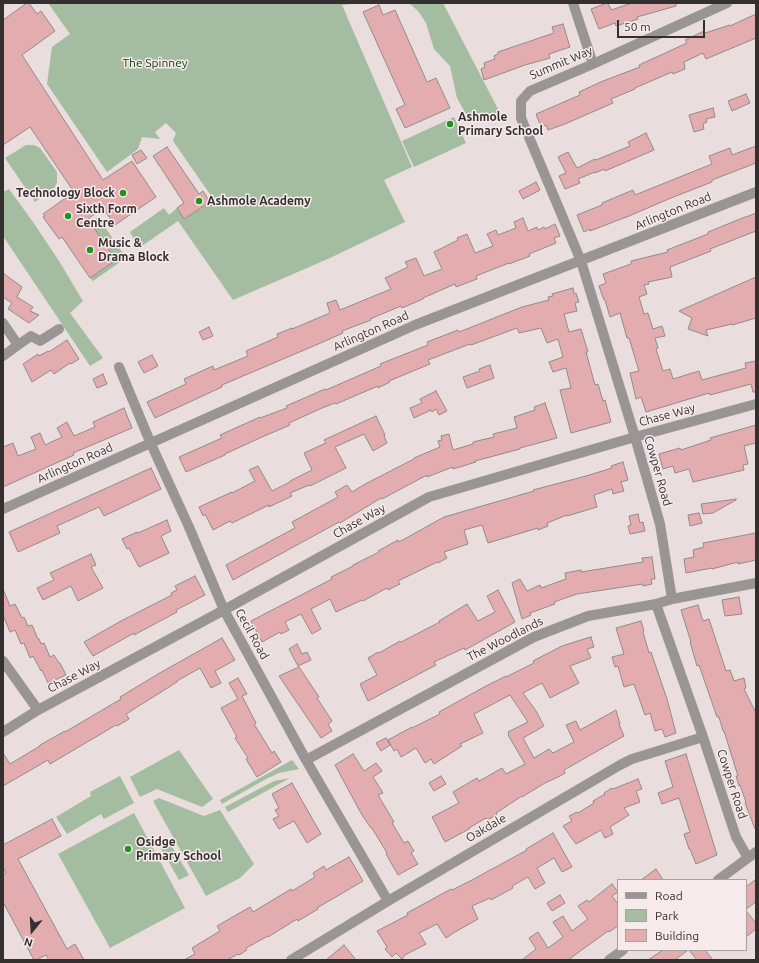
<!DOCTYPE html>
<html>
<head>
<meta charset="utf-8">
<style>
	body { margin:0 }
	#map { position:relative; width:759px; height:963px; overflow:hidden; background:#e9dddd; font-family:Ubuntu,sans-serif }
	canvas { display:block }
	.frame { position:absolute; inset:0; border:4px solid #353030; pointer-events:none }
	.legend { position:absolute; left:617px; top:879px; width:130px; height:72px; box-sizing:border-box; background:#f6eaea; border:1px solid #a9a0a0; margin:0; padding:5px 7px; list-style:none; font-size:12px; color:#353030 }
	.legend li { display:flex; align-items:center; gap:8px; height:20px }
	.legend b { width:20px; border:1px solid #a9a0a0 }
	.north { position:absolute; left:12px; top:911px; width:40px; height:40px; -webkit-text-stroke:3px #f6eaea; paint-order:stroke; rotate:198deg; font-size:11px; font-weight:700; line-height:16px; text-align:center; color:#353030 }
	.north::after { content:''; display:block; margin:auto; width:14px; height:18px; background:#353030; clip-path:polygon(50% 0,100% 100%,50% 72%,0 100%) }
	.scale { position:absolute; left:617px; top:20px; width:88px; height:18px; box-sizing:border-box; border:2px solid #353030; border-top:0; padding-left:5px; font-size:12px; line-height:14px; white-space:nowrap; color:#353030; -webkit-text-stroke:3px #f6eaea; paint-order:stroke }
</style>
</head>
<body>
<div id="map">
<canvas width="759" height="963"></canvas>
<div class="frame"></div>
<ul class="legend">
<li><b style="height:5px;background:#9a9595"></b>Road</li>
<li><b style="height:11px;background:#a4bda1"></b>Park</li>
<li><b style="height:11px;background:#e3adb0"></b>Building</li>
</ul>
<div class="north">N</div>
<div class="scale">50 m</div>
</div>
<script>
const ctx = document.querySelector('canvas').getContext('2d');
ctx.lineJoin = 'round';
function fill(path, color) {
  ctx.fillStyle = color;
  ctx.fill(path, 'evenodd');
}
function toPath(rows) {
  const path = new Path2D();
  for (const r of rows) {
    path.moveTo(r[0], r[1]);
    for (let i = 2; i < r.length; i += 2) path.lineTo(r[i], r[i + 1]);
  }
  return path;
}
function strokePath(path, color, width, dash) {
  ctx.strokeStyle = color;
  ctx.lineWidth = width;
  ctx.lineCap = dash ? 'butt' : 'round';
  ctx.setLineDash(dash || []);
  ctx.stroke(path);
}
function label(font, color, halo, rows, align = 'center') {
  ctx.font = font + ' Ubuntu,sans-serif';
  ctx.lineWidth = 3;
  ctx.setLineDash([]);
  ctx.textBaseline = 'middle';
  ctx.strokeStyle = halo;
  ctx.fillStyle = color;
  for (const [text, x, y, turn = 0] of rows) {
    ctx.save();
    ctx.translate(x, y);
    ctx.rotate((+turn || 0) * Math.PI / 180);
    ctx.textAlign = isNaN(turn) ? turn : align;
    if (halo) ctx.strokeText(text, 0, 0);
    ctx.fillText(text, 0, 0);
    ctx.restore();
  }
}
fill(toPath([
	[48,3,360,3,342,5,412,167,384,180,405,222,330,258,233,300,178,221,139,248,130,232,164,208,169,215,177,208,184,219,214,200,173,141,176,133,166,123,155,132,160,139,142,137,138,149,107,172,47,84,52,47,70,34],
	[409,3,443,3,499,111,498,114,491,117,467,116,457,98,450,66,434,49,426,23,418,11],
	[454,117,466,143,414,167,402,141],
	[26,145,34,145,40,148,57,172,57,183,55,187,35,202,5,158],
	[9,189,33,222,59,261,83,301,70,313,103,358,90,366,3,236,3,192],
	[98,217,126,258,93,281,90,278,116,260,90,222],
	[179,750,213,799,202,807,157,789,140,797,130,777],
	[292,760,299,769,279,773,266,779,222,804,220,800],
	[120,776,134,803,104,819,101,814,67,834,56,817,91,796,90,792],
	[290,778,228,812,225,807,274,781],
	[159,798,204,816,220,810,254,864,240,878,206,896,153,801],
	[134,813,185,908,110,948,58,854],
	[167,838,189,875,179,880,158,843]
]), '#a4bda1');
const building = toPath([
	[27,3,29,3,37,14,41,11,55,31,22,55,103,180,132,161,156,197,115,225,103,208,88,219,116,260,90,278,62,237,59,239,43,217,45,216,43,214,74,192,30,127,3,145,3,20,27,3],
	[607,3,608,3,611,10,632,3,676,3,676,6,637,17,638,19,616,26,615,23,599,29,591,9,607,3],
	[379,5,383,15,395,10,427,82,436,78,450,108,405,128,396,109,405,105,363,12,379,5],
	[756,14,756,38,706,59,703,53,684,62,685,69,673,74,672,72,635,88,635,89,611,99,613,103,590,113,565,124,548,130,546,125,541,127,536,114,580,95,579,92,603,81,640,67,639,65,687,43,685,40,704,31,705,33,730,25,730,26,756,14],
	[563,24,570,47,549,54,550,58,525,65,484,80,481,69,485,67,484,63,495,59,494,56,498,54,498,52,554,33,552,27,563,24],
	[746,94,750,103,732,111,728,101,746,94],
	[713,108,715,117,706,119,707,122,703,124,704,129,694,132,689,115,713,108],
	[646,133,654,150,605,171,604,169,595,173,595,172,578,179,580,183,565,189,559,176,566,173,558,157,568,152,577,168,595,159,596,160,630,146,628,142,646,133],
	[756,146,756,163,712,180,712,182,671,198,629,216,590,231,590,229,584,232,577,215,602,205,602,203,633,190,635,195,712,164,709,156,730,148,732,155,756,146],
	[167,147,199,194,203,191,210,202,184,219,177,208,184,203,153,156,167,147],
	[141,150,147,158,137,164,132,155,141,150],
	[536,182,540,190,523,199,519,191,536,182],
	[756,213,756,231,710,249,711,251,670,267,672,277,648,282,649,284,644,285,647,294,639,297,644,314,648,313,653,329,662,326,665,336,655,338,658,348,656,349,663,371,670,369,673,379,699,371,702,380,746,368,745,363,756,361,756,392,753,392,751,384,710,395,709,393,646,412,641,397,636,399,630,373,639,371,629,338,627,338,620,313,610,317,605,300,604,300,599,286,606,283,603,274,631,264,631,261,668,252,667,250,708,234,708,232,745,217,746,217,756,213],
	[523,218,528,231,537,227,538,230,544,227,545,229,555,224,560,236,554,238,556,243,529,254,530,256,509,264,509,263,476,276,477,279,456,287,455,284,423,298,423,299,402,308,401,306,370,319,371,320,342,331,343,333,316,345,222,385,222,387,155,418,147,402,186,384,184,379,213,366,214,370,248,356,246,351,278,337,277,334,292,328,292,329,330,313,327,303,336,300,340,310,391,289,385,278,408,267,405,262,416,258,424,276,442,269,434,252,458,240,457,238,467,234,475,253,493,246,487,234,496,230,498,235,516,228,514,222,523,218],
	[3,273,22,287,17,297,33,307,30,311,39,315,29,323,8,309,12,303,3,297,3,273],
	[756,277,756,318,732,325,732,324,706,330,708,336,688,329,692,318,679,311,756,277],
	[573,288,574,294,576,293,579,302,575,303,577,311,564,314,569,332,581,329,588,352,586,352,595,385,598,384,603,401,605,400,611,422,571,433,560,390,571,388,566,368,553,372,549,362,563,357,558,339,547,343,541,328,519,333,517,328,471,345,470,344,428,360,430,364,389,381,390,382,378,388,378,386,336,404,335,403,322,408,289,423,290,425,262,437,225,454,225,455,186,472,179,457,222,438,220,435,260,417,260,418,287,408,286,406,316,393,325,389,326,390,381,366,380,364,428,345,427,342,458,330,459,332,522,307,549,300,548,297,553,296,552,294,573,288],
	[209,327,213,336,203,340,199,332,209,327],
	[67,340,79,359,71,364,70,363,54,374,51,370,32,382,23,364,38,354,39,356,48,351,49,352,67,340],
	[152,355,158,366,144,373,138,362,152,355],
	[490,365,494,378,467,388,463,377,480,371,479,369,490,365],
	[103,374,107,384,97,388,93,379,103,374],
	[436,391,447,411,439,415,436,409,432,412,431,410,414,418,410,408,422,403,420,399,436,391],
	[545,403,557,438,520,448,520,449,475,461,476,462,453,469,453,467,427,477,427,475,382,499,381,498,340,523,339,522,233,580,226,565,295,528,292,522,338,497,335,492,347,485,352,492,367,483,414,459,414,458,440,447,438,441,442,440,441,436,449,434,453,450,473,444,473,442,494,437,493,434,517,428,514,417,535,410,534,407,545,403],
	[124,408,132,428,73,453,74,455,3,487,3,447,13,443,18,456,36,449,31,437,40,433,45,445,62,437,57,428,67,422,74,436,95,427,93,422,124,408],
	[376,416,385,435,384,436,387,443,373,451,364,434,335,447,346,468,310,486,309,485,290,493,292,496,269,507,269,505,232,523,230,521,213,530,205,514,203,516,199,507,232,492,232,493,255,481,249,470,258,466,272,491,290,482,290,481,312,470,304,453,326,443,324,440,376,416],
	[756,425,756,443,744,446,748,464,743,465,744,470,693,482,689,469,675,473,673,466,663,469,659,454,680,448,681,450,711,440,710,438,756,425],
	[623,462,628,480,621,482,624,491,613,494,612,489,594,495,597,507,567,516,567,515,547,523,548,526,538,530,538,528,488,543,482,525,464,530,468,544,444,552,447,558,438,563,437,562,398,581,400,584,388,590,387,588,363,601,362,600,336,612,330,599,311,609,321,629,312,634,301,614,285,622,289,630,281,634,280,632,262,642,251,621,332,579,331,577,353,566,353,565,379,552,378,551,398,540,399,542,444,517,534,491,533,490,586,476,612,468,611,466,623,462],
	[151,468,161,489,104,516,99,507,57,526,60,533,18,552,9,532,151,468],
	[736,499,736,500,713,513,703,514,701,504,736,499],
	[699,513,702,523,690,526,688,515,699,513],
	[638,514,640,523,643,522,645,531,630,534,628,526,631,525,629,516,638,514],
	[167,520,171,531,161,536,169,553,139,567,129,548,127,549,122,539,137,532,138,533,167,520],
	[756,533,756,560,738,564,738,562,712,569,712,568,686,573,684,559,694,557,693,550,704,547,703,543,756,533],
	[91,554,96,565,91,567,103,588,78,601,71,586,43,600,37,588,54,580,50,573,91,554],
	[652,557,655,579,651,579,652,584,643,586,643,584,577,594,554,602,555,604,530,613,531,615,522,619,512,583,520,579,527,591,540,585,541,588,566,579,565,573,581,570,581,572,643,562,642,558,652,557],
	[195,576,205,595,176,610,177,612,134,635,134,633,93,656,84,642,121,621,172,595,171,593,177,590,175,586,195,576],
	[3,589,10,606,15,604,22,618,24,617,28,626,32,625,38,639,39,639,41,644,44,643,50,657,54,655,59,663,60,663,66,675,48,683,42,670,41,671,33,656,30,658,24,643,21,644,15,630,10,632,3,615,3,589],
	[498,590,515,622,465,650,464,648,434,662,436,665,368,701,360,684,377,675,368,658,378,652,379,653,400,641,401,642,440,622,439,621,467,604,478,621,495,612,487,596,498,590],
	[739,597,742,614,725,616,722,600,739,597],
	[698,605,703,621,709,619,726,671,730,670,734,681,744,678,746,688,744,689,756,713,756,828,755,829,745,803,746,802,740,785,739,786,736,776,738,776,724,731,723,731,719,717,717,717,699,665,697,666,690,642,691,642,681,610,698,605],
	[641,621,644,631,643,632,649,653,651,652,667,699,676,733,665,737,662,729,655,731,650,713,645,715,634,684,624,687,618,666,615,667,612,657,624,654,616,628,641,621],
	[591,637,594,647,587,649,591,658,570,666,579,683,550,698,542,683,523,693,536,711,544,726,523,738,534,758,549,749,553,753,574,742,566,725,576,721,580,730,616,710,620,724,619,724,624,736,564,770,565,773,560,776,545,783,522,797,522,796,496,813,497,814,488,820,486,818,469,828,469,829,445,842,432,817,459,803,453,792,477,778,479,781,483,779,502,768,506,774,525,764,508,735,509,734,508,732,528,722,510,695,474,714,483,733,460,744,462,746,434,764,431,759,425,763,416,748,401,757,397,749,394,751,388,740,412,727,412,728,440,714,439,712,486,686,506,676,506,677,534,663,533,661,562,646,584,639,591,637],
	[222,638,235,660,215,671,221,683,211,688,200,668,177,681,177,682,126,714,129,719,117,726,116,725,50,764,48,760,3,786,3,753,10,764,40,746,40,745,65,731,65,732,121,699,120,697,158,674,222,638],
	[297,644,302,654,307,652,311,660,298,666,289,649,297,644],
	[299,667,319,697,317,698,332,721,328,724,332,731,321,738,279,676,299,667],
	[238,678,247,694,242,696,256,723,254,724,272,753,274,751,281,762,257,777,246,759,248,758,235,738,237,737,221,708,238,699,229,683,238,678],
	[386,738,390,745,381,751,376,743,386,738],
	[353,754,364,771,376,763,382,771,373,777,383,793,378,795,394,822,392,823,404,843,408,841,414,851,411,853,418,864,398,875,386,854,387,853,372,828,371,828,362,815,335,765,353,754],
	[686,754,717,855,696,864,690,849,689,849,684,834,690,832,679,798,662,804,658,793,673,787,665,761,686,754],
	[441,776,446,784,434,791,429,783,441,776],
	[638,779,642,789,636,791,640,802,624,808,629,815,610,827,613,834,605,838,601,830,576,844,563,826,572,821,569,816,577,812,578,813,594,803,593,801,605,794,604,793,612,788,613,789,638,779],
	[292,783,321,834,307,843,294,821,279,829,273,819,279,816,275,810,279,808,272,794,292,783],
	[52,819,61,836,18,859,67,949,75,944,84,960,49,960,46,955,36,960,34,960,3,902,3,875,6,873,3,867,3,845,52,819],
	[553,833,572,867,562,872,554,858,537,868,545,883,535,889,528,877,512,886,513,888,491,900,490,898,472,906,478,919,455,932,446,938,437,924,419,933,426,944,405,955,402,959,396,953,392,957,385,949,387,947,377,931,408,915,407,913,451,889,452,890,472,880,527,850,526,849,553,833],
	[349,857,363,881,317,908,318,909,298,921,297,919,268,937,268,936,246,948,247,950,239,955,238,954,227,960,184,960,195,954,192,948,220,931,217,926,250,907,253,912,291,889,292,891,315,877,313,873,324,866,326,870,349,857],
	[656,869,663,880,641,880,656,869],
	[756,879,756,902,746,909,746,887,756,879],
	[612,884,618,892,612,896,618,904,618,926,609,932,608,931,568,960,522,960,536,949,529,938,538,932,548,948,563,937,553,922,563,916,572,931,588,919,578,906,587,900,589,902,612,884],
	[560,895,565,903,552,911,547,903,560,895],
	[746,911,756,923,756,929,746,937,746,911],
	[344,945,356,960,326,960,344,945],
	[663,950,688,950,675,960,648,960,663,950],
	[689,950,705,950,713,960,697,960,689,950]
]);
fill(building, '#e3adb0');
strokePath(building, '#94898a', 1);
strokePath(toPath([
	[573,3,593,64],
	[3,323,18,345,3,356],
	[18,345,31,336,40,341,59,329],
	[119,367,151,444,189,527,224,610,306,760,388,901],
	[3,509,415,325,756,192],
	[672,599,660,524,635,437,581,261,521,118,521,101,530,91,593,64,727,3],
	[656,604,703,737,736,837,748,858],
	[3,661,38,710],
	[3,732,38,710,224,610,429,497,635,437,756,404],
	[306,760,534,637,588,616,656,604,672,599,756,583],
	[718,880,756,852],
	[291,960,388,901,620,765,632,759,703,737],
	[609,960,623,950]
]), '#9a9595', 10);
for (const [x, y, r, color] of [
	[450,124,4,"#23931f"],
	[123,193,4,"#23931f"],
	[199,201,4,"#23931f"],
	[68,216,4,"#23931f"],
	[90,250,4,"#23931f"],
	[128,849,4,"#23931f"]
]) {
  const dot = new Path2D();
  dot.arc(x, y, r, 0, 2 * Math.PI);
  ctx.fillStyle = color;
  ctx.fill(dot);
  strokePath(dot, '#f6eaea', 1.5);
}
label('12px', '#11400f', '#f6eaea', [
	["The Spinney",155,63]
]);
label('12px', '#353030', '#f6eaea', [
	["Summit Way",561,63,-23],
	["Arlington Road",673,211,-22],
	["Arlington Road",371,331,-24],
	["Chase Way",667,415,-15],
	["Arlington Road",75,463,-24],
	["Cowper Road",658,471,74],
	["Chase Way",359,521,-29],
	["Cecil Road",252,634,61],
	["The Woodlands",505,639,-27],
	["Chase Way",74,676,-28],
	["Cowper Road",732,784,72],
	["Oakdale",486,828,-30]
]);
label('bold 12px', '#353030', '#f6eaea', [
	["Ashmole",458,117],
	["Primary School",458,131],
	["Technology Block",115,193,"right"],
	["Ashmole Academy",207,201],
	["Sixth Form",76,209],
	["Centre",76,223],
	["Music &",98,243],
	["Drama Block",98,257],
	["Osidge",136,842],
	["Primary School",136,856]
], 'left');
</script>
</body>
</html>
